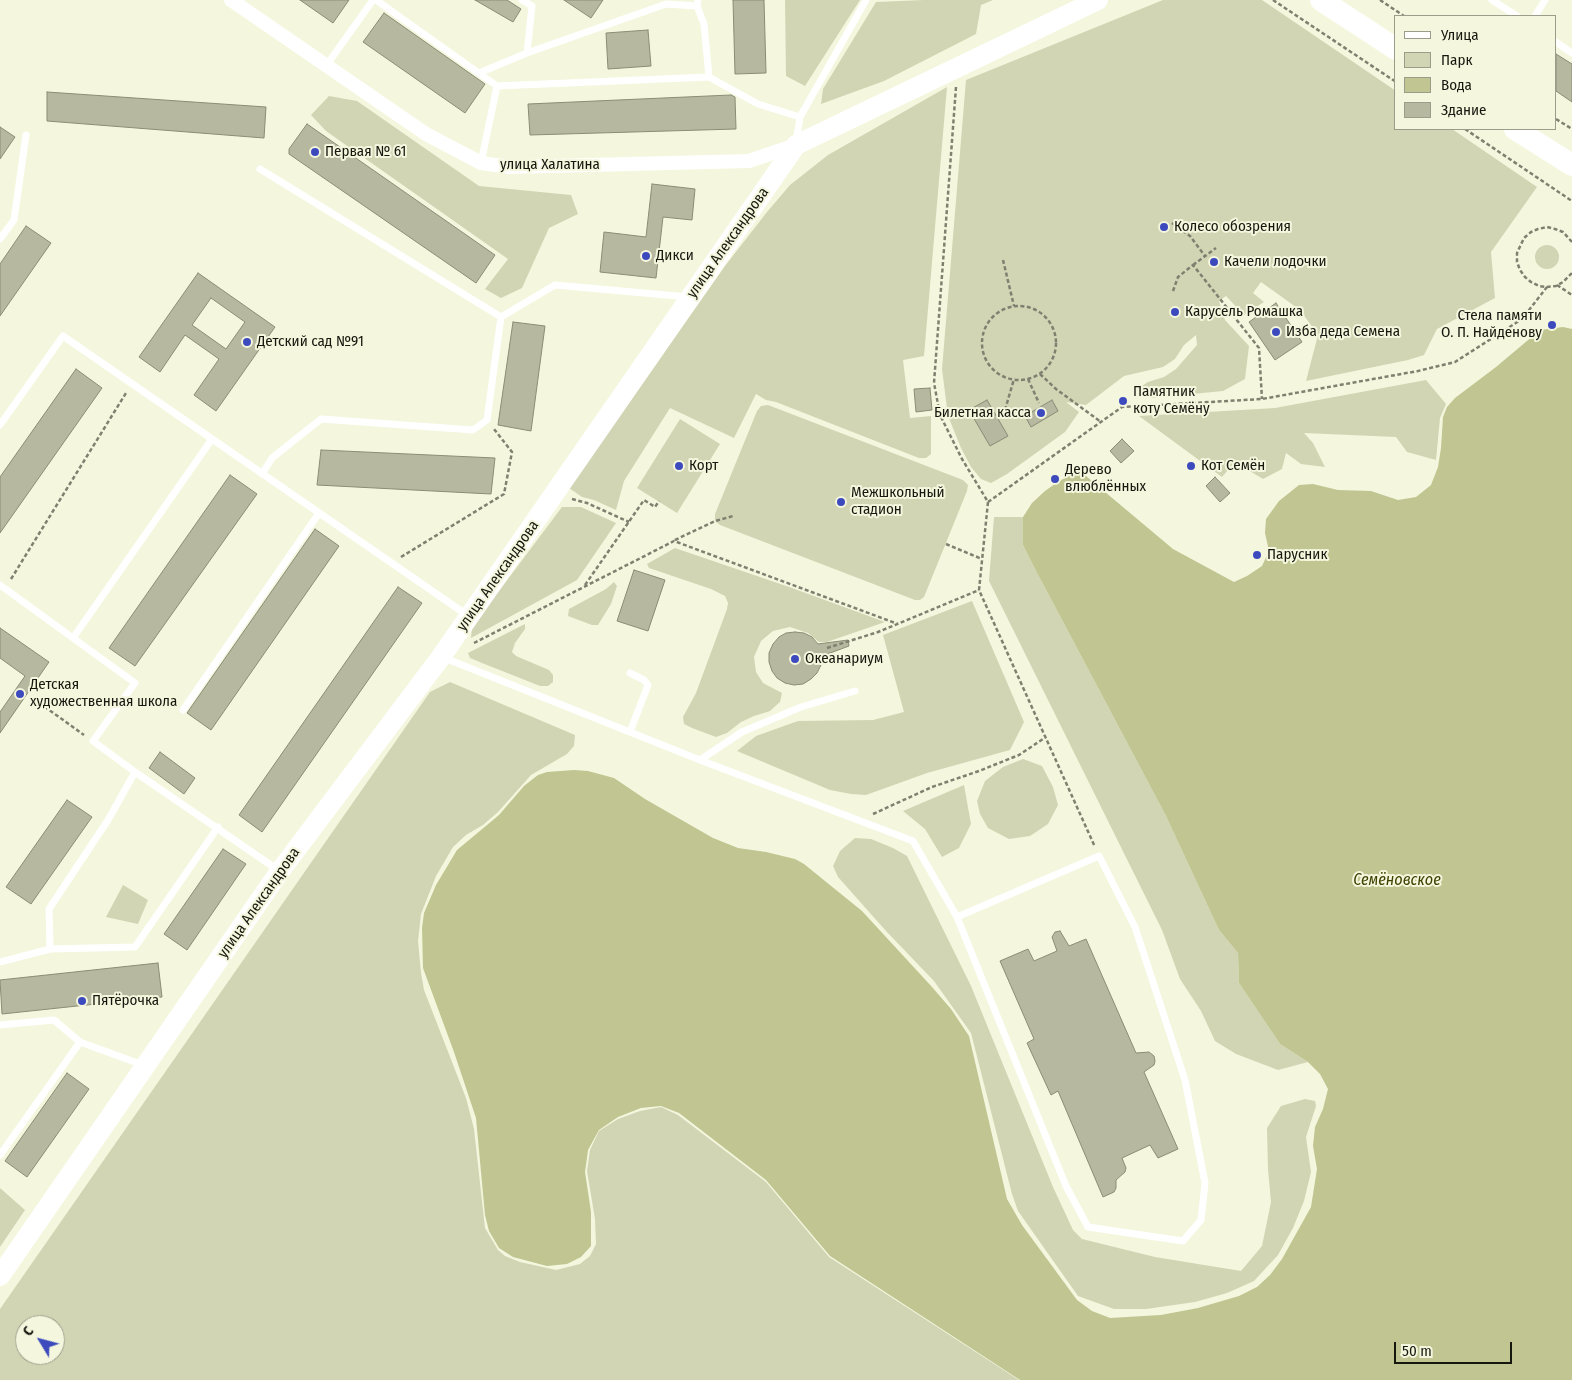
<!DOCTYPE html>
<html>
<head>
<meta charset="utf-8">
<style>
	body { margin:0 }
	#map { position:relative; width:1572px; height:1380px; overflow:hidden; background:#f4f7dd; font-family:"Fira Sans Condensed",sans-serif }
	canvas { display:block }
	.legend { position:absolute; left:1394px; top:15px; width:162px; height:115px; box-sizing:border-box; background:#f4f7dd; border:1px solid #9b9d8a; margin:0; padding:6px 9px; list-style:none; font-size:15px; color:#16170e }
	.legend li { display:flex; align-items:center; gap:10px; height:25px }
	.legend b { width:25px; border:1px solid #9b9d8a }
	.north { position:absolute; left:15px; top:1315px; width:50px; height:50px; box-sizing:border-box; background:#f4f7dd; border:1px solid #9b9d8a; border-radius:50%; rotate:307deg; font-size:14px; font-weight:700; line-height:20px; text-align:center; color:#16170e }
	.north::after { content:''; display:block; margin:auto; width:18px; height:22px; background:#3d4abe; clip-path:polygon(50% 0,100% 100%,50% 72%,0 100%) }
	.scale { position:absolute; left:1394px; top:1342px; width:118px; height:22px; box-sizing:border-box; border:2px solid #16170e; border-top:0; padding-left:6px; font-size:15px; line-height:18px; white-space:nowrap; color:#16170e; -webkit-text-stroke:4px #f4f7dd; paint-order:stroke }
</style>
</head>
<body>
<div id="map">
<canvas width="1572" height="1380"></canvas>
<ul class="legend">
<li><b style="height:6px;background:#fff"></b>Улица</li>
<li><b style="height:14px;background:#d1d5b4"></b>Парк</li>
<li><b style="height:14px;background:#c0c591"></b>Вода</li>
<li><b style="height:14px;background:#b6b9a0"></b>Здание</li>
</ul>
<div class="north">С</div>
<div class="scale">50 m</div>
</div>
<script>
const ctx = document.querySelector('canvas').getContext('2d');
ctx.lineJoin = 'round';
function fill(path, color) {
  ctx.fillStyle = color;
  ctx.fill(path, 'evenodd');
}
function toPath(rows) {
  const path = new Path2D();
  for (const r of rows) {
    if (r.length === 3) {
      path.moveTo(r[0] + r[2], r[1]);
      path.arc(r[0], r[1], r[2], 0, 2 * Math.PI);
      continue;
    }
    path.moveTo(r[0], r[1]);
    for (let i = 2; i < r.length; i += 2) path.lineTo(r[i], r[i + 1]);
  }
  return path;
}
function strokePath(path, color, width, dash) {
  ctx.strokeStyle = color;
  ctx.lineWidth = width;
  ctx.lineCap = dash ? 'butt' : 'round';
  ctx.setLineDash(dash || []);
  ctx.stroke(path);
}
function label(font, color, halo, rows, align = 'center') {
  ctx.font = font + ' "Fira Sans Condensed",sans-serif';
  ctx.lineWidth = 4;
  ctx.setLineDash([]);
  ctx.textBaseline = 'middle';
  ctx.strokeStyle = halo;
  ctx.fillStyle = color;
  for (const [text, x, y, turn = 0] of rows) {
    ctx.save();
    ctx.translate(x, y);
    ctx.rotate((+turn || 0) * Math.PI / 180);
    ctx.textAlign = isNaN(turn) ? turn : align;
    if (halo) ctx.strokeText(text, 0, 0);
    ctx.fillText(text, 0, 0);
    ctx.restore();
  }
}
fill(toPath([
	[785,0,860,0,805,86,786,76],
	[924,0,993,0,981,5,976,34,884,81,821,104,823,89,876,2],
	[1163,0,1262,0,1396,91,1396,129,1452,129,1537,187,1491,252,1495,298,1437,329,1424,355,1408,360,1306,381,1318,335,1300,310,1261,282,1253,293,1264,302,1244,315,1226,296,1219,301,1225,320,1249,346,1245,379,1223,391,1151,398,1137,389,1148,382,1164,377,1176,369,1197,345,1196,335,1184,345,1175,359,1163,367,1124,376,1086,405,1066,402,1079,412,1065,432,1007,474,991,483,981,479,971,467,961,448,948,416,942,369,966,80],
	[947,87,924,356,903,360,910,418,931,416,931,454,926,458,919,458,776,402,766,400,756,394,734,438,670,408,624,481,616,510,594,500,582,497,569,488,725,266,767,212,790,185,828,155],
	[329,96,357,101,479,186,571,195,578,214,549,228,522,288,501,298,485,289,508,259,326,131,311,115],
	[1547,257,12],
	[1426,380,1446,404,1440,418,1436,460,1407,452,1396,437,1304,433,1313,443,1325,467,1301,464,1286,453,1282,469,1263,479,1235,462,1222,477,1139,416,1275,408],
	[768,405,963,480,968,485,967,491,924,597,920,600,915,600,720,525,715,521,715,514,757,411,761,406],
	[680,419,720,444,677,513,637,488],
	[562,507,581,507,616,523,577,580,471,638,472,627],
	[994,517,1023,517,1023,545,1035,569,1165,814,1219,930,1238,953,1239,983,1280,1044,1308,1062,1278,1070,1236,1054,1215,1041,1201,1011,1180,979,1162,930,989,581],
	[675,548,792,588,885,622,827,642,819,642,808,633,790,627,773,631,761,641,754,657,756,672,763,683,782,693,780,702,770,711,754,716,741,722,727,733,716,737,692,728,684,724,683,717,696,693,727,609,728,603,725,596,711,589,649,568,647,564],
	[614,582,617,586,611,604,598,625,592,625,568,616,569,609,606,589],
	[972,601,1024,722,1010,750,927,773,866,795,851,794,830,790,737,751,756,736,798,721,873,720,904,712,883,635],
	[525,624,525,629,515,643,512,652,516,656,549,670,553,675,553,682,548,686,540,686,482,663,470,658,468,653],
	[450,682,575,735,574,746,567,754,531,775,498,812,483,825,466,835,453,847,436,876,421,914,418,941,421,973,424,990,466,1098,474,1129,485,1228,498,1250,505,1256,520,1262,556,1270,580,1264,590,1256,596,1244,595,1219,587,1171,590,1150,599,1131,618,1119,640,1111,661,1107,678,1115,766,1182,829,1257,1019,1380,0,1380,0,1309,430,692],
	[25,1325,55,1325,55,1355,25,1355],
	[1023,759,1042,766,1053,787,1058,805,1048,824,1030,836,1009,839,988,828,980,814,977,801,985,781,1003,767],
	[964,785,971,824,959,848,942,857,925,829,903,811],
	[855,838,871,839,893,848,907,856,971,986,1053,1187,1073,1230,1082,1239,1155,1257,1241,1271,1262,1246,1271,1202,1268,1169,1267,1128,1281,1106,1305,1099,1315,1101,1316,1106,1306,1137,1311,1172,1304,1201,1293,1228,1278,1255,1254,1281,1227,1293,1195,1302,1146,1309,1114,1309,1078,1296,1018,1211,1012,1194,971,1033,934,981,886,931,838,877,833,866,840,851],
	[123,885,148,900,138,924,106,917],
	[0,1188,25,1210,0,1247]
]), '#d1d5b4');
fill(toPath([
	[1563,327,1572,329,1572,1380,1020,1380,830,1256,766,1180,679,1113,661,1106,641,1108,618,1117,599,1130,588,1150,585,1172,591,1212,591,1246,581,1257,567,1264,547,1266,513,1257,499,1248,489,1231,485,1215,476,1118,454,1052,423,968,422,928,424,913,436,885,457,850,499,815,524,786,538,775,547,772,574,770,588,771,614,778,645,799,713,838,738,848,766,852,795,859,804,864,862,911,932,987,951,1009,969,1036,1007,1199,1022,1225,1077,1300,1092,1311,1110,1318,1161,1315,1198,1308,1239,1296,1257,1287,1270,1275,1282,1259,1311,1207,1317,1169,1313,1146,1315,1127,1323,1109,1328,1089,1320,1074,1308,1062,1280,1044,1239,983,1238,953,1219,930,1165,814,1035,569,1023,545,1023,517,1032,503,1045,491,1059,481,1080,471,1173,549,1234,582,1247,576,1262,566,1269,551,1265,533,1266,519,1279,501,1299,485,1313,484,1338,490,1371,491,1398,500,1416,497,1431,485,1438,467,1441,448,1443,417,1447,407,1455,398,1496,367,1540,330]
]), '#c0c591');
const building = toPath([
	[300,0,349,0,333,23,300,0],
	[475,0,507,0,521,9,513,22,475,0],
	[564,0,603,0,591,18,564,0],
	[733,0,764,0,766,73,735,74,733,0],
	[384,13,485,84,465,113,363,42,384,13],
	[648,30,651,66,608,69,606,33,648,30],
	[1556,54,1572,64,1572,102,1556,91,1556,54],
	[47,92,266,107,264,138,47,121,47,92],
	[731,95,735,97,736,129,530,135,528,104,731,95],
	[307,124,495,255,476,283,289,154,289,149,307,124],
	[0,127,15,137,0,159,0,127],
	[652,184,695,189,692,220,663,217,656,278,600,272,604,232,646,237,652,184],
	[26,226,51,243,0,316,0,264,26,226],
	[198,273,275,327,216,411,194,395,219,359,185,335,160,372,139,357,198,273],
	[211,298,245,322,226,349,192,325,211,298],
	[1276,303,1302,342,1275,360,1249,322,1276,303],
	[513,322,545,326,531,431,498,425,513,322],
	[76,369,102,388,0,533,0,477,76,369],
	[930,388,932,410,916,412,914,389,930,388],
	[987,400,1008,436,990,446,969,410,987,400],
	[1052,400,1058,411,1031,427,1025,416,1052,400],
	[1122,439,1134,451,1121,463,1110,451,1122,439],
	[321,450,495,458,491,494,317,485,321,450],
	[230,475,257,494,135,666,109,648,230,475],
	[1215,477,1230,493,1220,502,1206,486,1215,477],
	[315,529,339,546,211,730,187,713,315,529],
	[634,570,665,580,648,631,617,621,634,570],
	[398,587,422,603,262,832,239,815,398,587],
	[0,628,49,662,0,733,0,712,25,676,0,658,0,628],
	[795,632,804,633,812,637,818,644,848,640,849,646,822,656,821,665,817,673,811,679,803,684,794,685,785,683,777,678,772,671,769,662,769,653,773,644,779,637,786,633,795,632],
	[160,752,195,778,184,794,149,768,160,752],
	[67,800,92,817,31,904,6,887,67,800],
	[223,849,246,864,187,950,164,934,223,849],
	[1060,931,1069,946,1086,939,1136,1053,1149,1052,1154,1056,1155,1061,1154,1065,1144,1072,1178,1149,1158,1158,1150,1145,1122,1158,1126,1168,1125,1172,1116,1180,1116,1188,1114,1192,1103,1197,1058,1091,1051,1095,1027,1043,1034,1039,1000,961,1028,949,1034,961,1057,951,1052,937,1055,932,1060,931],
	[158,963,162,997,2,1014,0,980,158,963],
	[67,1073,89,1089,27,1177,5,1161,67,1073]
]);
fill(building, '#b6b9a0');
strokePath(building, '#8a8c75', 1);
strokePath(toPath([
	[1273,0,1396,82],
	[1380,0,1404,16],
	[956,87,934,383,940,415,962,459,988,502,979,590,1095,847],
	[1556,119,1572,129],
	[1465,129,1572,201],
	[1172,223,1190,236,1205,256],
	[1572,242,1563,232,1555,229,1547,227,1538,229,1531,232,1524,238,1517,253,1517,262,1520,270,1525,277,1531,282,1539,286,1547,287,1556,286,1563,282,1572,273],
	[1003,260,1014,306],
	[1193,265,1216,248],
	[1557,285,1572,295],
	[1173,291,1178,277,1193,265,1259,348,1262,399],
	[1019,343,37],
	[1040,374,1056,389,1101,422],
	[1028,379,1039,403],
	[1005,410,1014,379],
	[572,499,587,503,629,522],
	[988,502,1122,407,1262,399,1418,371,1455,362,1522,319,1547,287],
	[675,540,715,521,733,516],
	[946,544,982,559],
	[401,557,504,494,512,452,494,429],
	[11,579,126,393],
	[585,585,644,500,655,507,659,501],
	[474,643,674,541,898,624],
	[827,648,878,632,979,590],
	[34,699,84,735],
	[873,814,932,787,979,771,1019,755,1046,737]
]), '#7f8170', 2.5, [4, 2.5]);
strokePath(toPath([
	[376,0,497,86,709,77,758,104,800,117,796,142],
	[522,0,532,6,527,53],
	[698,0,697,6,704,24,709,77],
	[1492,0,1517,16],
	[1535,16,1545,0],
	[1556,42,1572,53],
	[326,66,373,0],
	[479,73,527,53,666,4,697,6],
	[800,117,866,0],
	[481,163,497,86],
	[260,169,501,317,487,420,473,430,321,419,272,458,262,474],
	[0,239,14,220,26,135],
	[501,317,555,285,688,297],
	[0,425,63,336,467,615],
	[0,585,135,683,93,741,135,772,278,870],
	[73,638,212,439],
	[442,657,700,760,913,841,957,917,1066,1186,1088,1227,1183,1241,1201,1220,1205,1183,1185,1080,1135,927,1099,856,957,917],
	[630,673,644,680,648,685,630,732],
	[183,710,319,513],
	[700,760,742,732,801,707,855,691],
	[50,949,49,909,108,820,135,772],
	[0,962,50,949,135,947,218,827],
	[0,1025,54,1020,80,1042,0,1155],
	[80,1042,143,1065]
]), '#fff', 7);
strokePath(toPath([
	[231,0,426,134,481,163,510,167,749,161,796,145]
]), '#fff', 14);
strokePath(toPath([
	[0,1276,280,871,441,657,796,145,1098,0]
]), '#fff', 20);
strokePath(toPath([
	[1321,0,1396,49],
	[1515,129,1572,165]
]), '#fff', 22);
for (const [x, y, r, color] of [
	[315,152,5,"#3d4abe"],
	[1164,227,5,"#3d4abe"],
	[646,256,5,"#3d4abe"],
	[1214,262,5,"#3d4abe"],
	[1175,312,5,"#3d4abe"],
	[1552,325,5,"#3d4abe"],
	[1276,332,5,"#3d4abe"],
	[247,342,5,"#3d4abe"],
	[1123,401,5,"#3d4abe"],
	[1041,413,5,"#3d4abe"],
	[679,466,5,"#3d4abe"],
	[1191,466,5,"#3d4abe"],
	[1055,479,5,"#3d4abe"],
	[841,502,5,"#3d4abe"],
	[1257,555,5,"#3d4abe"],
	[795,659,5,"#3d4abe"],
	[20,694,5,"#3d4abe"],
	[82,1001,5,"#3d4abe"]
]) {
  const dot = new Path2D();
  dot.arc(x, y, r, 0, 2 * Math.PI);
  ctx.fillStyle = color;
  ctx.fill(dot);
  strokePath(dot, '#f4f7dd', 2);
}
label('15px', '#16170e', '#f4f7dd', [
	["Первая № 61",325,152],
	["Колесо обозрения",1174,227],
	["Дикси",656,256],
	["Качели лодочки",1224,262],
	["Карусель Ромашка",1185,312],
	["Стела памяти",1542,316,"right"],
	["О. П. Найденову",1542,333,"right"],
	["Изба деда Семена",1286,332],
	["Детский сад №91",257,342],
	["Памятник",1133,392],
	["коту Семёну",1133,409],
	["Билетная касса",1031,413,"right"],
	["Корт",689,466],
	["Кот Семён",1201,466],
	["Дерево",1065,470],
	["влюблённых",1065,487],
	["Межшкольный",851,493],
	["стадион",851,510],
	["Парусник",1267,555],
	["Океанариум",805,659],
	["Детская",30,685],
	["художественная школа",30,702],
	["Пятёрочка",92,1001]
], 'left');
label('15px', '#16170e', '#f4f7dd', [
	["улица Халатина",550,165],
	["улица Александрова",728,243,-55],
	["улица Александрова",498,576,-55],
	["улица Александрова",259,903,-55]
]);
label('italic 16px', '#3e4100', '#f4f7dd', [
	["Семёновское",1397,881]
]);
</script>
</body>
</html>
